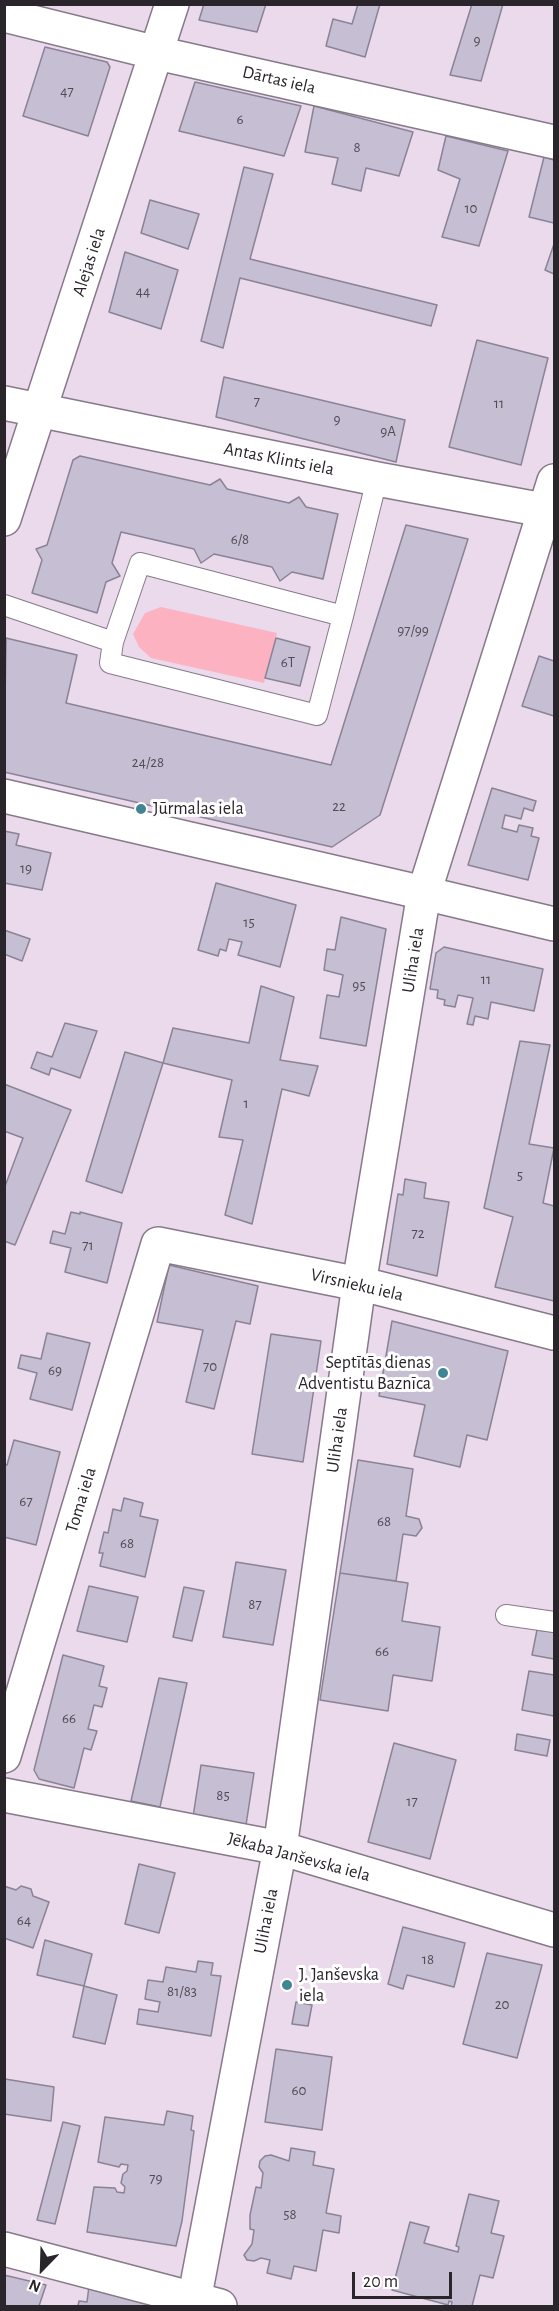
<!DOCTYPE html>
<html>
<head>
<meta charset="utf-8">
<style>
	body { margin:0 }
	#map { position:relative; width:559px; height:2311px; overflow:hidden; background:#eadaec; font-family:"Alegreya Sans",sans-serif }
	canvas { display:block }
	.frame { position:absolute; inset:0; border:6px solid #2a242b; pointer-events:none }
	.north { position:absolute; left:12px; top:2239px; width:60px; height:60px; -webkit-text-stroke:4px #fff; paint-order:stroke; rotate:203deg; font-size:16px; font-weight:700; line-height:24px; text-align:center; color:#2a242b }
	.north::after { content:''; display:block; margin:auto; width:21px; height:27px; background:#2a242b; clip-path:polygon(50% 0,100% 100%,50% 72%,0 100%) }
	.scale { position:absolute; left:352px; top:2272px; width:100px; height:27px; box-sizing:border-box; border:3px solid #2a242b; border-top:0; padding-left:8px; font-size:18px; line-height:21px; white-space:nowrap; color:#2a242b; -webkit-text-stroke:4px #fff; paint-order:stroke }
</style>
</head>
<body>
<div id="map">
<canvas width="559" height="2311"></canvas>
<div class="frame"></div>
<div class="north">N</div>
<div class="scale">20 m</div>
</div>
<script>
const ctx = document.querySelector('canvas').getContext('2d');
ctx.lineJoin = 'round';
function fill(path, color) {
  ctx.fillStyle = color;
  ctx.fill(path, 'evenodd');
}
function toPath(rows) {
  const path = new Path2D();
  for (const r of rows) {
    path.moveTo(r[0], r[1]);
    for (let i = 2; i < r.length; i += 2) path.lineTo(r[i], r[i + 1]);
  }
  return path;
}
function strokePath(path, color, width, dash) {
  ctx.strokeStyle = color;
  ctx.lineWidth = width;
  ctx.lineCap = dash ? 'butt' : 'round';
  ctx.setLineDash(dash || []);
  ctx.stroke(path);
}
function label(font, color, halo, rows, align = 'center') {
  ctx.font = font + ' "Alegreya Sans",sans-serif';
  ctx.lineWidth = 6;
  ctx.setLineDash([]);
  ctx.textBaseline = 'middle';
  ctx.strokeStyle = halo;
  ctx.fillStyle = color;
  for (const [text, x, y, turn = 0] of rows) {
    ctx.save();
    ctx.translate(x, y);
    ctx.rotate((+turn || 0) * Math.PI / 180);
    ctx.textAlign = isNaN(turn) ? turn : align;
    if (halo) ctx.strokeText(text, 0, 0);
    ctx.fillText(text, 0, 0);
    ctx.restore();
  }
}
fill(toPath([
	[161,607,277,633,264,683,151,658,139,647,133,634,145,613]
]), '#fcb2c1');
const building = toPath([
	[204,4,266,4,257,32,199,20,204,4],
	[358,4,380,4,365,57,326,46,333,19,352,24,358,4],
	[472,4,503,4,481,81,450,75,472,4],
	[45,47,107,62,110,67,88,136,23,116,45,47],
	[195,82,301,106,284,156,179,131,195,82],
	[314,106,413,132,399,176,366,168,361,191,332,184,338,158,305,152,314,106],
	[446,136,508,151,479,246,442,237,460,179,438,170,446,136],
	[544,157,554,160,554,223,529,217,544,157],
	[244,167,273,174,250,259,437,305,431,326,240,278,223,348,201,341,244,167],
	[150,200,199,214,188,249,141,233,150,200],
	[554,244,554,274,545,270,554,244],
	[125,252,178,270,161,329,109,312,125,252],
	[477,340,548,358,521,465,449,447,477,340],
	[224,377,405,420,396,462,216,417,224,377],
	[80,456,210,485,220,479,227,489,289,503,299,497,306,507,338,514,323,579,292,572,280,581,272,567,214,554,201,563,194,549,121,532,112,563,120,576,106,582,97,613,32,593,42,560,36,549,47,545,73,460,80,456],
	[406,525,468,539,380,815,332,847,4,772,6,638,77,655,66,703,331,765,406,525],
	[276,638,310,647,300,686,265,678,276,638],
	[539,656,554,661,554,716,522,706,539,656],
	[492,788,536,801,533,811,524,808,521,819,505,815,502,828,517,832,519,825,533,828,531,836,539,838,528,880,468,865,492,788],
	[4,831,19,834,16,845,51,853,42,890,4,883,4,831],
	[216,883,296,905,280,967,238,955,242,942,229,939,226,951,220,949,218,956,198,950,216,883],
	[341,917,386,929,366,1046,320,1038,327,995,339,997,343,975,324,970,327,949,335,950,341,917],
	[4,930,30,939,22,961,4,954,4,930],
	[444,947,543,969,534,1011,491,1002,488,1019,475,1016,473,1025,467,1024,473,998,458,995,455,1007,444,1005,445,1000,437,998,438,990,430,989,436,953,444,947],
	[261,986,294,997,280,1060,318,1066,309,1096,282,1089,252,1224,225,1215,243,1140,219,1137,232,1080,163,1063,173,1028,249,1043,261,986],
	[65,1023,97,1031,80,1078,51,1068,49,1075,31,1068,37,1052,52,1057,65,1023],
	[520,1041,550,1045,529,1144,554,1148,543,1203,554,1206,554,1301,495,1287,513,1217,484,1208,520,1041],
	[125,1052,163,1063,122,1193,86,1181,125,1052],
	[4,1084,71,1110,15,1245,4,1241,4,1189,23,1138,4,1131,4,1084],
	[405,1179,426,1183,424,1198,449,1202,437,1276,387,1264,398,1194,403,1195,405,1179],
	[71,1212,80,1214,80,1212,122,1223,107,1283,65,1272,71,1248,50,1243,53,1231,65,1234,71,1212],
	[169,1265,258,1286,250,1324,236,1321,214,1409,186,1402,203,1330,157,1322,169,1265],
	[392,1321,508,1351,487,1440,467,1435,460,1467,414,1456,425,1405,379,1396,392,1321],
	[47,1333,90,1343,72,1410,30,1399,37,1373,18,1368,21,1355,41,1359,47,1333],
	[271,1334,321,1341,303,1462,252,1454,271,1334],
	[14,1440,60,1452,36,1545,4,1537,4,1464,7,1465,14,1440],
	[358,1460,413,1469,406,1516,419,1519,422,1528,416,1536,403,1534,396,1581,340,1573,358,1460],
	[124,1498,143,1503,140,1516,158,1520,145,1577,100,1566,103,1553,99,1553,104,1532,108,1533,113,1509,121,1511,124,1498],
	[236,1562,286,1570,273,1645,223,1637,236,1562],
	[340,1573,408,1583,402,1621,440,1627,432,1681,393,1675,388,1711,320,1700,340,1573],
	[89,1586,138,1597,127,1642,77,1631,89,1586],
	[184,1587,204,1591,192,1641,173,1637,184,1587],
	[537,1630,554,1632,554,1659,532,1655,537,1630],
	[63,1655,104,1666,99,1686,107,1688,102,1707,94,1705,88,1729,97,1731,91,1750,84,1748,74,1788,39,1779,34,1770,63,1655],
	[529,1671,554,1675,554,1716,522,1710,529,1671],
	[159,1678,187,1683,160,1807,131,1801,159,1678],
	[517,1734,550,1740,547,1756,515,1750,517,1734],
	[394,1743,456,1760,430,1859,368,1842,394,1743],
	[201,1765,254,1773,246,1825,193,1817,201,1765],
	[139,1864,175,1873,159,1933,125,1924,139,1864],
	[4,1886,16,1890,21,1886,31,1889,33,1896,49,1902,33,1948,4,1938,4,1886],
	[403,1927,465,1943,454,1987,407,1975,403,1989,388,1984,403,1927],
	[45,1940,92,1954,84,1986,37,1975,45,1940],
	[487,1953,542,1965,517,2058,463,2044,487,1953],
	[198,1961,213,1963,211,1975,221,1976,211,2036,137,2024,139,2009,158,2012,160,2002,145,1999,148,1980,163,1982,166,1967,196,1972,198,1961],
	[84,1986,117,1995,105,2044,73,2037,84,1986],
	[296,2002,312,2005,308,2026,292,2024,296,2002],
	[276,2049,332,2057,322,2130,265,2122,276,2049],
	[5,2079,54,2087,51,2121,4,2114,5,2079],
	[167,2111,193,2116,191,2130,194,2131,182,2221,176,2246,87,2232,94,2187,115,2188,117,2192,124,2193,125,2187,121,2183,123,2174,127,2171,128,2165,121,2164,119,2167,98,2162,105,2117,164,2125,167,2111],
	[63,2122,80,2126,55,2224,37,2220,63,2122],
	[291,2148,315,2152,313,2165,334,2169,326,2213,341,2216,339,2233,323,2230,316,2271,294,2266,291,2279,267,2273,270,2260,261,2258,254,2261,247,2260,244,2255,252,2244,254,2230,250,2229,250,2215,256,2187,261,2188,263,2173,259,2167,260,2161,265,2156,271,2155,289,2161,291,2148],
	[469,2194,499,2201,491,2233,504,2236,493,2278,480,2275,472,2306,451,2306,452,2302,449,2301,448,2305,392,2290,410,2222,429,2227,424,2243,458,2252,459,2247,456,2246,469,2194],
	[4,2275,46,2285,39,2306,4,2306,4,2275],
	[89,2286,155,2304,155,2306,78,2306,79,2301,87,2302,89,2286]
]);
fill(building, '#c6bfd4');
strokePath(building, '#8a8396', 1.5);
const service = toPath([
	[4,605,113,642],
	[343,616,140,563,113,642,110,663,317,715,343,616,377,479],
	[506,1615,554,1622]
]);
const minor = toPath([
	[4,15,157,53,554,142],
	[4,403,377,479,554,512],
	[4,519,172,4],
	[424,893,554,924],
	[4,1756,158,1244,374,1287,554,1333],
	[4,1795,280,1848,554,1930],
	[4,2249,220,2306]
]);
const tertiary = toPath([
	[4,796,424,893]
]);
const secondary = toPath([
	[193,2306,280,1848,359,1284,424,893,554,481]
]);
strokePath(service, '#877989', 22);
strokePath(minor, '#877989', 36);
strokePath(tertiary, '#877989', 36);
strokePath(secondary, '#877989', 36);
strokePath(service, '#fff', 20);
strokePath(minor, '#fff', 33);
strokePath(tertiary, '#fff', 33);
strokePath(secondary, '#fff', 33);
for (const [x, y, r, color] of [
	[141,809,6,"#418494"],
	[443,1373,6,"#418494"],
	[287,1985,6,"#418494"]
]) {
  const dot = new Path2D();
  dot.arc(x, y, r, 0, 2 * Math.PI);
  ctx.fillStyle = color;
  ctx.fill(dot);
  strokePath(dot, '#fff', 2);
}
label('15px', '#514b55', null, [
	["9",477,40],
	["47",67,91],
	["6",240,119],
	["8",357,147],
	["10",471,208],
	["44",143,291],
	["7",257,401],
	["11",499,403],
	["9",337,419],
	["9A",388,431],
	["6/8",240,539],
	["97/99",413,630],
	["6T",288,662],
	["24/28",148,762],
	["22",339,806],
	["19",26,868],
	["15",249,922],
	["11",486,979],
	["95",359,985],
	["1",246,1103],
	["5",520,1175],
	["72",418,1233],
	["71",88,1245],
	["70",210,1366],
	["69",55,1370],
	["67",26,1501],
	["68",384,1521],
	["68",127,1543],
	["87",255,1604],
	["66",382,1651],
	["66",69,1718],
	["85",223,1795],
	["17",412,1801],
	["64",24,1920],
	["18",428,1959],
	["81/83",182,1991],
	["20",502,2004],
	["60",299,2090],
	["79",156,2178],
	["58",290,2214]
]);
label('18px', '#2a242b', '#fff', [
	["Dārtas iela",279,80,13],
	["Alejas iela",89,262,-72],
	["Antas Klints iela",279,459,11],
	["Uliha iela",413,960,-81],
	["Virsnieku iela",357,1285,13],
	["Uliha iela",337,1440,-82],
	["Toma iela",81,1500,-73],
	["Jēkaba Janševska iela",299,1857,15],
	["Uliha iela",266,1921,-79]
]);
label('18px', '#2a242b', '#fff', [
	["Jūrmalas iela",153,809],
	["Septītās dienas",431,1363,"right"],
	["Adventistu Baznīca",431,1384,"right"],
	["J. Janševska",299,1975],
	["iela",299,1996]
], 'left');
</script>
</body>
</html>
